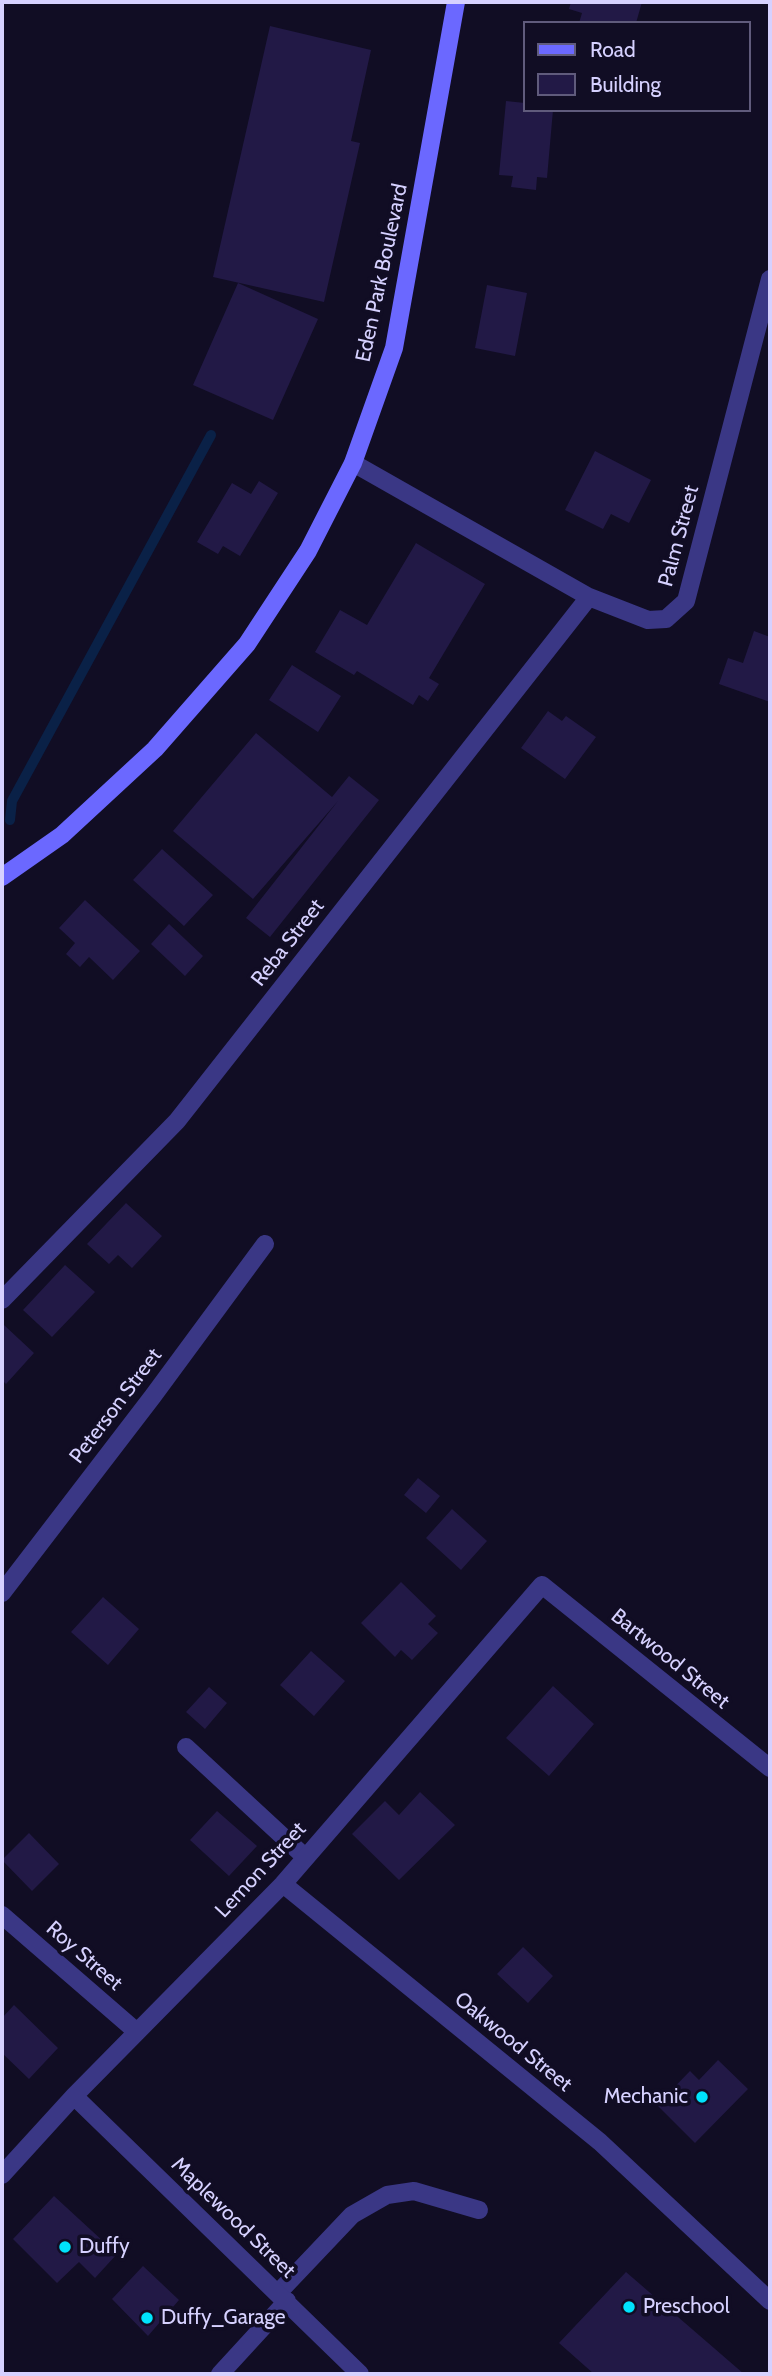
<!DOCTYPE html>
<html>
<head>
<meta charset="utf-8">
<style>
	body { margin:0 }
	#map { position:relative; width:772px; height:2376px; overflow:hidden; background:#110d24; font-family:Cabin,sans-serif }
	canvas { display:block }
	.frame { position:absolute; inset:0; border:4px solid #d6d1ff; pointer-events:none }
	.legend { position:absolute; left:523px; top:21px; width:228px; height:91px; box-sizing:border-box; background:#110d24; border:2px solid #605b7c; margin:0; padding:9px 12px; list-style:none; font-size:21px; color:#d6d1ff }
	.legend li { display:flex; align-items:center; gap:14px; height:35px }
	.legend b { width:35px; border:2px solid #605b7c }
</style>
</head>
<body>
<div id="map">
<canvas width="772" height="2376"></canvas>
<div class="frame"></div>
<ul class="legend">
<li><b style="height:9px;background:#6b68ff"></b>Road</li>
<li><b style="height:19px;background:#221946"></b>Building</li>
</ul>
</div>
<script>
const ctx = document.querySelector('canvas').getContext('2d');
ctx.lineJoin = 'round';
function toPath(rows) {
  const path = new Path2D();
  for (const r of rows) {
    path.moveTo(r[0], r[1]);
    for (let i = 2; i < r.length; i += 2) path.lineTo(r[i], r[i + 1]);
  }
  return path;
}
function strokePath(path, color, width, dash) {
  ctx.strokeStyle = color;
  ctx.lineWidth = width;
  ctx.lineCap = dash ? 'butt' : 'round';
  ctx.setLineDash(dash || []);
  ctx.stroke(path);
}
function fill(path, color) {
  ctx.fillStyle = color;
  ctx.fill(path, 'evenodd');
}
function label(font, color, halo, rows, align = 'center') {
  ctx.font = font + ' Cabin,sans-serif';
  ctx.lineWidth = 7;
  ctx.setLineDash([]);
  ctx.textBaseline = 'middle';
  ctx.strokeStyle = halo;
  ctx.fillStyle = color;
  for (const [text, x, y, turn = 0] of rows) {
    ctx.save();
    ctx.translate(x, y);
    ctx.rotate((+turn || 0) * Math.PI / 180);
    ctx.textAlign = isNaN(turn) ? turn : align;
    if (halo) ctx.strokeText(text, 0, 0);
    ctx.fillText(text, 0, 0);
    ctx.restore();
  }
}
strokePath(toPath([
	[10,820,12,801,211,435]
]), '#0a2147', 10);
fill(toPath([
	[571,2,642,2,636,23,579,23,582,13,569,9],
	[270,26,371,50,351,141,360,143,324,302,213,277],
	[506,101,525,103,525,110,553,110,547,178,537,177,536,190,511,187,513,176,499,175],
	[238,283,318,319,273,420,193,385],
	[487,285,527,293,515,356,475,348],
	[595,451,651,480,629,523,611,514,603,529,565,510],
	[259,481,278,493,240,556,223,546,218,554,197,542,232,483,251,494],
	[416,543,485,584,429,678,439,684,428,701,419,695,413,705,357,671,354,675,315,652,340,610,367,625],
	[754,631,770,637,770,702,719,684,728,658,743,663],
	[292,665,341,696,318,732,269,700],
	[548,711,562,721,566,716,596,737,565,779,521,748],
	[256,733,332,797,349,776,379,800,270,937,246,918,338,801,253,899,173,831],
	[162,849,213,895,184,926,133,880],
	[85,900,140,951,113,980,89,957,80,967,66,954,75,943,59,928],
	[169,924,203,956,185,976,151,944],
	[126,1203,162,1236,132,1268,118,1255,109,1264,87,1244],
	[65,1265,95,1292,52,1337,23,1310],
	[4,1325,34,1353,6,1384,2,1380],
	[418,1478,440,1496,426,1513,404,1495],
	[452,1509,487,1541,461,1570,426,1538],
	[401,1582,436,1616,428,1624,438,1633,412,1660,401,1650,395,1657,361,1623],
	[103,1597,139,1629,108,1665,71,1632],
	[311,1651,345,1681,314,1716,280,1685],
	[553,1686,594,1724,549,1776,506,1738],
	[209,1687,227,1703,205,1729,186,1712],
	[420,1792,455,1825,399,1880,352,1834,385,1801,399,1815],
	[217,1811,257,1846,229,1876,190,1840],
	[29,1833,59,1864,32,1891,2,1860],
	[523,1947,553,1976,528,2003,497,1974],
	[14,2005,58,2048,29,2079,2,2053,2,2018],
	[718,2060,748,2089,695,2143,657,2105,690,2071,699,2080],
	[54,2196,117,2254,95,2278,79,2262,57,2283,13,2239],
	[143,2266,179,2300,148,2336,112,2299],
	[626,2272,744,2374,594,2374,559,2343]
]), '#221946');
strokePath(toPath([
	[186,1747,305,1857],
	[278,2293,352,2215,387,2195,414,2191,479,2210]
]), '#3a3785', 18);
strokePath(toPath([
	[353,463,589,597,648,620,666,619,686,601,770,279],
	[2,1300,177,1121,589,597],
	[2,1593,153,1396,265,1244],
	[283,1884,600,2142,770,2301],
	[2,1915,137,2032],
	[74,2096,360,2374],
	[2,2175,74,2096,283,1884,542,1585,770,1768],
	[220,2374,287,2301]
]), '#3a3785', 18);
strokePath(toPath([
	[2,877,62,835,155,749,247,644,308,551,353,463,394,348,456,2]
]), '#6b68ff', 18);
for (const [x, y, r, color] of [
	[702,2097,7,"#00e3fc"],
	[65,2247,7,"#00e3fc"],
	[629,2307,7,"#00e3fc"],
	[147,2318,7,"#00e3fc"]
]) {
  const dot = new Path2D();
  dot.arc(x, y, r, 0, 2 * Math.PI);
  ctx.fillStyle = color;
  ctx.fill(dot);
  strokePath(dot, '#110d24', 2.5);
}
label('21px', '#d6d1ff', '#110d24', [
	["Eden Park Boulevard",382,273,-78],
	["Palm Street",679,536,-75],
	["Reba Street",288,943,-52],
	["Peterson Street",116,1406,-53],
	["Bartwood Street",670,1659,39],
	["Lemon Street",261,1870,-47],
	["Roy Street",84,1956,41],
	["Oakwood Street",513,2042,39],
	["Maplewood Street",233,2218,44]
]);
label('21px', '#d6d1ff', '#110d24', [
	["Mechanic",688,2097,"right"],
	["Duffy",79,2247],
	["Preschool",643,2307],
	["Duffy_Garage",161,2318]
], 'left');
</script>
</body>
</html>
